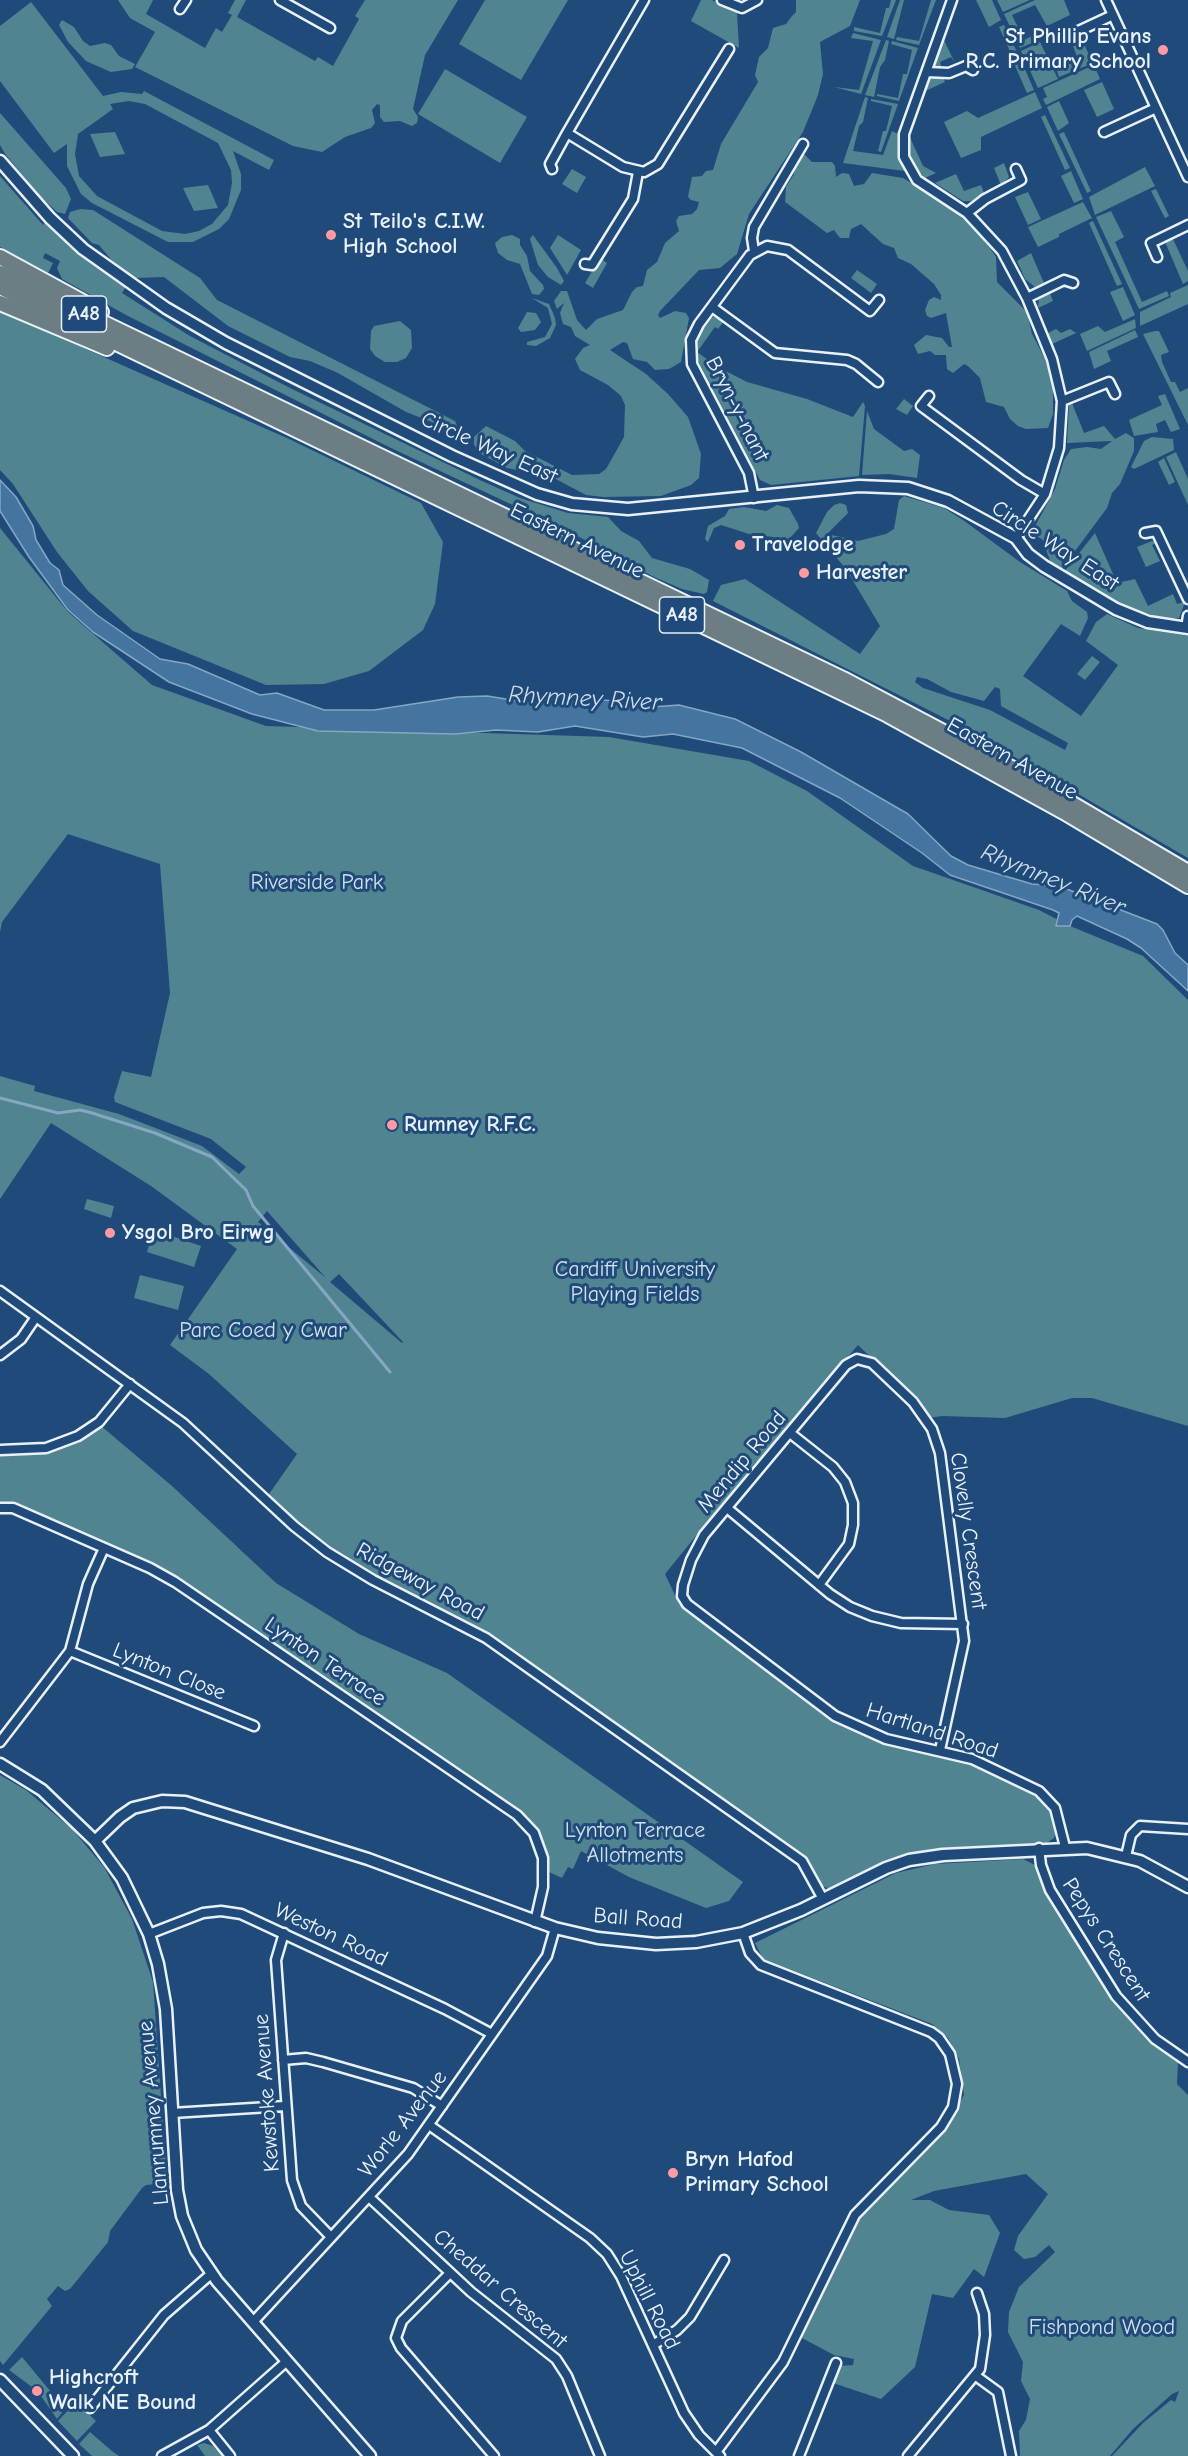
<!DOCTYPE html>
<html>
<head>
<meta charset="utf-8">
<style>
	body { margin:0 }
	canvas { display:block; background:#1f4a7a }
</style>
</head>
<body>
<canvas width="1188" height="2456"></canvas>
<script>
const ctx = document.querySelector('canvas').getContext('2d');
ctx.lineJoin = 'round';
function fill(path, color) {
  ctx.fillStyle = color;
  ctx.fill(path, 'evenodd');
}
function toPath(rows) {
  const path = new Path2D();
  for (const r of rows) {
    path.moveTo(r[0], r[1]);
    for (let i = 2; i < r.length; i += 2) path.lineTo(r[i], r[i + 1]);
  }
  return path;
}
function strokePath(path, color, width, dash) {
  ctx.strokeStyle = color;
  ctx.lineWidth = width;
  ctx.lineCap = dash ? 'butt' : 'round';
  ctx.setLineDash(dash || []);
  ctx.stroke(path);
}
function label(font, color, halo, rows, align = 'center') {
  ctx.font = font + ' "Comic Neue",sans-serif';
  ctx.lineWidth = 6;
  ctx.setLineDash([]);
  ctx.textBaseline = 'middle';
  ctx.strokeStyle = halo;
  ctx.fillStyle = color;
  for (const [text, x, y, turn = 0] of rows) {
    ctx.save();
    ctx.translate(x, y);
    ctx.rotate((+turn || 0) * Math.PI / 180);
    ctx.textAlign = isNaN(turn) ? turn : align;
    if (halo) ctx.strokeText(text, 0, 0);
    ctx.fillText(text, 0, 0);
    ctx.restore();
  }
}
fill(toPath([
	[118,0,153,0,146,14,205,48,216,28,222,32,232,15,228,13,235,0,246,0,237,17,315,61,318,57,333,66,359,19,355,16,365,0,458,0,425,55,413,109,418,117,417,123,412,126,400,121,384,122,380,117,380,105,377,104,372,110,375,123,371,128,345,137,322,152,293,146,135,67,155,32,130,18],
	[485,0,568,0,521,80,459,44],
	[701,0,712,0,737,13,739,48,691,21],
	[796,0,860,0,850,26,820,42,823,74,818,95,803,132,749,214,737,254,720,268,699,270,660,311,658,315,660,318,675,311,686,313,689,318,681,362,669,369,655,370,647,362,633,359,627,343,623,342,610,350,646,374,668,394,688,417,701,454,699,478,691,485,661,496,604,497,586,495,552,477,507,468,481,454,474,445,474,437,486,426,515,441,525,451,572,475,599,474,606,469,624,437,625,405,621,396,608,385,580,370,575,359,583,348,590,345,575,336,571,327,563,324,560,313,564,303,557,309,554,301,561,291,567,291,577,320,586,330,597,319,623,310,632,292,637,287,643,286,647,270,657,262,665,243,679,231,676,221,679,216,692,214,697,209,699,202,691,200,688,197,692,177,702,176,706,171,713,170,721,144,758,82,755,75,759,57,768,48,773,28,786,24,792,16,796,12],
	[891,0,896,0,882,36,854,31,854,27,880,33,886,8,889,8],
	[900,0,904,0,894,39,887,37],
	[931,0,936,0,919,45,896,40,897,37,919,41],
	[976,0,992,0,1001,20,989,27],
	[997,0,1030,0,1003,12],
	[1035,0,1064,0,1070,15,1047,26,1035,5,1012,15,1024,40,1038,33,1041,39,1020,48,1004,14],
	[31,2,103,96,121,92,142,94,144,91,274,160,269,170,233,151,241,174,241,190,229,219,219,229,193,242,168,242,92,203,81,194,67,166,67,144,54,153,0,81,0,26],
	[129,101,145,104,218,143,231,170,232,183,228,205,212,224,199,231,185,234,162,231,97,196,79,176,75,154,78,134,113,109,110,104],
	[62,20,74,27,83,41,90,46,105,43,111,45,119,56,135,64,132,69,111,72,86,61,68,42,59,25],
	[1004,25,1019,56,1013,58,999,27],
	[853,33,881,40,861,94,834,87,859,90,873,41,851,38],
	[943,38,955,63,951,57,940,62,942,69,935,68,933,64],
	[886,40,889,41,885,60,880,67,874,97,865,95],
	[892,41,918,48,899,101,877,96,877,94,898,98,903,74,907,74,912,50,891,44],
	[1040,42,1058,79,1038,88,1021,51],
	[1083,42,1093,63,1059,77,1057,71,1078,59,1073,46],
	[1020,58,1034,90,1027,93,1013,61],
	[1094,65,1100,79,1046,105,1043,99,1047,97,1043,88],
	[445,69,527,117,500,163,418,114],
	[928,78,943,78,945,82,923,92],
	[1102,82,1114,109,1097,117,1084,90],
	[1035,92,1042,108,981,137,981,150,961,158,944,122,967,111,978,118],
	[865,97,868,98,863,122,859,126,853,151,883,155,892,131,898,134,899,155,905,171,843,163],
	[871,99,898,104,881,152,878,151,883,131,886,131,892,106,871,101],
	[1059,101,1069,123,1058,131,1047,107],
	[0,113,66,188,71,199,65,214,57,212,41,197,5,154,0,145],
	[1045,115,1070,168,1065,170,1041,117],
	[115,132,125,154,100,157,90,134],
	[1064,132,1091,191,1087,193,1059,134],
	[908,133,923,166,936,173,925,178,912,164,907,151],
	[799,154,805,155,812,162,832,162,835,166,836,177,842,173,849,174,854,186,864,184,872,173,903,178,951,207,982,237,996,257,997,282,1027,312,1032,334,1053,374,1053,414,1048,428,1026,429,1018,426,1010,419,1004,407,986,402,980,378,968,366,964,364,953,373,947,369,946,355,935,355,930,351,918,354,914,345,926,335,942,338,949,347,952,347,946,313,931,318,927,316,925,310,929,300,934,297,941,300,941,295,934,284,911,264,898,258,894,248,883,244,861,224,851,229,849,238,840,238,834,230,827,233,785,202,786,187,794,174,793,162],
	[1004,163,1009,177,1001,185,994,168],
	[1145,167,1155,186,1095,215,1089,197],
	[572,169,586,177,577,193,562,184],
	[1071,171,1083,199,1074,203,1061,176],
	[956,174,964,191,981,185,984,193,971,201,963,201,935,183],
	[0,176,43,225,50,218,128,283,122,293,190,336,290,388,482,481,520,498,568,513,608,517,621,531,639,541,652,558,690,569,709,580,707,592,704,594,682,589,652,576,568,531,389,447,126,315,62,279,57,268,60,261,45,253,43,258,53,263,48,273,0,247],
	[208,185,218,208,194,211,183,188],
	[1156,189,1169,216,1165,218,1151,191],
	[1028,192,1041,219,1028,225,1015,197],
	[1083,202,1092,218,1059,234,1059,237,1038,247,1028,227],
	[80,209,93,210,200,278,217,300,455,421,457,426,452,430,406,412,338,373,310,361,290,357,228,326,164,277,135,278,119,269,99,245,92,243,68,218,70,212],
	[1111,211,1124,237,1115,242,1142,302,1167,291,1169,296,1139,309,1096,217],
	[1093,221,1122,284,1117,286,1089,223],
	[512,235,520,239,520,245,527,256,530,271,543,285,544,289,539,295,532,294,520,264,507,260,498,253,495,243,502,237],
	[533,235,557,268,564,281,561,285,548,277,538,265,530,239],
	[558,235,581,250,567,275,550,248],
	[1171,235,1188,271,1188,281,1183,284,1166,244,1166,239],
	[1031,253,1044,283,1035,287,1025,279,1017,261],
	[600,258,607,263,593,288,585,283],
	[857,270,877,284,871,293,851,278],
	[1188,285,1188,304,1140,326,1140,312,1171,297,1170,293],
	[1123,287,1135,315,1123,321,1110,292],
	[1049,291,1053,301,1038,308,1039,297],
	[532,298,549,304,555,318,556,325,550,338,536,346,527,345,527,342,545,337,552,324,548,308],
	[0,311,289,439,421,503,443,542,435,604,423,630,369,671,324,684,266,685,133,631,88,591,57,552,13,484,0,470],
	[527,312,536,313,541,322,535,330,521,332,518,328],
	[719,316,725,320,718,329,715,327,697,352,718,367,747,382,807,399,853,417,863,402,865,406,859,476,771,485,760,480,696,357,695,347,702,326,709,318],
	[1135,319,1136,328,1087,351,1080,334,1098,326,1105,332],
	[400,321,411,330,412,348,406,358,397,362,385,362,375,356,370,349,371,331,374,326],
	[1056,329,1061,333,1070,329,1076,333,1052,344,1048,333],
	[1135,330,1138,337,1107,351,1111,361,1094,369,1089,352],
	[1155,331,1159,331,1169,352,1161,355,1162,362,1171,382,1175,382,1180,392,1188,388,1188,425,1143,334],
	[1165,394,1180,429,1171,432,1165,420,1156,424,1158,432,1134,436,1129,420,1162,405,1158,396],
	[904,399,913,406,907,415,896,409],
	[1072,403,1084,433,1104,426,1115,439,1126,433,1134,438,1134,451,1120,484,1112,493,1107,508,1061,570,1051,563,1042,539,1033,535,1032,532,1055,489,1064,460,1071,449,1087,447,1101,449,1112,441,1067,443,1069,405],
	[867,411,874,429,904,451,912,449,920,455,917,478,889,474,862,475],
	[1152,437,1173,439,1174,450,1134,469,1131,467,1144,441],
	[1176,452,1188,479,1188,505,1166,457],
	[1164,458,1175,482,1169,485,1158,462],
	[904,496,944,508,963,520,1020,562,1067,591,1072,601,1087,612,1088,618,1080,636,1061,624,1023,676,1081,716,1118,665,1086,641,1096,622,1107,614,1138,628,1188,636,1188,858,970,731,713,601,721,585,745,579,860,654,880,626,846,569,816,533,827,512,834,505,840,503,846,505,848,513,827,534,858,541,886,534,894,529,899,500],
	[917,677,927,679,951,692,984,701,995,687,1000,689,1001,706,1068,743,1065,750,990,710,923,688,915,682],
	[777,505,789,508,798,524,799,528,789,539,749,534,721,525,714,528,708,542,705,539,708,526,725,516,729,509,744,507,766,511],
	[0,528,68,612,152,685,266,726,609,737,749,761,807,791,913,866,1039,910,1070,926,1143,956,1188,1000,1188,1426,1092,1398,1072,1398,1005,1418,942,1416,928,1418,916,1401,858,1345,762,1458,756,1462,665,1574,679,1604,845,1725,878,1739,966,1762,1035,1794,1051,1811,1058,1826,1054,1838,1047,1843,918,1852,883,1863,830,1889,820,1885,808,1862,797,1853,489,1634,375,1577,330,1549,267,1497,297,1454,209,1374,170,1345,237,1249,151,1186,51,1123,0,1199,0,1076,35,1086,34,1091,119,1114,202,1146,239,1174,246,1167,211,1139,115,1102,114,1097,122,1071,151,1077,170,993,160,864,68,834,2,922,0,932],
	[267,1211,326,1278,258,1222],
	[339,1274,403,1342,402,1343,330,1282],
	[1095,533,1117,583,1135,579,1148,606,1173,594,1177,604,1185,602,1179,618,1167,619,1130,609,1064,572],
	[1152,541,1157,543,1152,545,1160,561,1146,567,1137,547],
	[1092,656,1100,662,1085,680,1077,674],
	[87,1199,114,1206,111,1218,84,1209],
	[154,1230,201,1246,194,1267,147,1252],
	[140,1275,184,1286,178,1310,134,1298],
	[100,1425,172,1486,276,1583,359,1634,447,1673,743,1882,729,1901,706,1908,629,1877,581,1851,573,1869,568,1867,562,1878,549,1872,538,1834,520,1812,179,1580,153,1564,20,1506,0,1504,0,1454,54,1449,82,1438],
	[0,1775,26,1790,72,1829,104,1867,132,1919,153,1982,167,2183,146,2185,142,2188,110,2231,108,2242,70,2289,65,2291,58,2286,47,2299,52,2306,3,2365,0,2361],
	[1023,1859,1037,1866,1061,1915,1098,1978,1155,2043,1178,2061,1177,2084,1188,2095,1188,2456,1112,2456,1143,2423,1171,2400,1175,2402,1179,2391,1172,2394,1133,2429,1110,2456,1020,2456,1019,2431,1026,2420,1030,2399,1021,2381,1023,2362,1008,2332,1009,2312,1019,2287,1055,2252,1049,2245,1035,2257,1024,2259,1014,2250,1018,2236,1048,2194,1026,2174,934,2191,911,2200,930,2200,949,2210,989,2215,1000,2233,984,2277,974,2269,953,2298,932,2294,915,2367,881,2399,833,2383,840,2366,853,2365,854,2359,834,2355,800,2337,860,2214,942,2131,964,2095,959,2059,948,2038,932,2024,763,1959,755,1943,896,1873,935,1864],
	[22,2357,65,2409,57,2419,34,2386,32,2387,9,2370],
	[76,2402,96,2421,77,2441,58,2421],
	[90,2432,113,2452,119,2456,92,2456,79,2444],
	[204,2443,213,2446,222,2456,205,2456,197,2445]
]), '#508491');
const water = toPath([
	[0,480,16,497,33,526,36,540,50,563,59,570,63,585,97,615,160,659,188,664,260,695,277,693,324,710,374,710,458,697,487,696,531,703,561,697,629,702,652,707,679,705,735,719,801,752,908,814,951,856,968,865,1032,884,1059,886,1157,924,1163,930,1175,953,1188,965,1188,991,1141,948,1127,939,1077,916,1072,920,1070,926,1056,926,1059,913,1053,910,950,875,922,853,840,798,742,748,673,734,643,737,575,726,538,732,496,730,455,734,318,731,252,714,169,682,93,632,68,610,29,557,0,511,0,480]
]);
fill(water, '#4375a0');
strokePath(water, '#85a7c3', 1.5);
strokePath(toPath([
	[0,1098,58,1113,80,1110,92,1113,155,1133,212,1157,246,1190,253,1206,390,1372]
]), '#85a7c3', 3);
const minor = toPath([
	[280,0,330,28],
	[644,0,567,133,623,167,644,172,658,164,729,49],
	[722,0,742,8,757,0],
	[952,0,904,134,904,157,917,180,967,213,1002,251,1027,298,1052,359,1062,401,1059,448,1045,494,1016,538],
	[1106,0,1188,177],
	[180,9,186,0],
	[1070,35,1113,15],
	[927,72,949,73,966,66,973,70],
	[1104,132,1156,108],
	[552,169,550,164,567,133],
	[967,213,985,199,1021,180,1016,169],
	[754,251,752,238,754,227,803,144],
	[1157,257,1151,243,1188,225],
	[585,264,592,265,633,199,638,172],
	[1027,298,1064,280,1073,283],
	[712,307,775,353,847,360,856,364,878,382],
	[929,396,921,406,1021,480,1045,494],
	[1062,401,1109,382,1115,394],
	[754,498,749,473,692,364,691,340,699,324,750,255,767,246,788,250,870,311,879,300],
	[1145,533,1156,531,1188,599],
	[1186,628,1188,616],
	[0,1291,183,1423,294,1526,327,1552,373,1580,486,1638,802,1861,823,1899],
	[0,1355,21,1339,36,1317],
	[790,1433,833,1467,845,1482,853,1503,853,1525,849,1544,819,1585],
	[0,1450,46,1448,78,1436,99,1422,130,1384],
	[0,1508,13,1508,150,1568,175,1582,517,1815,534,1833,543,1858,543,1887,535,1922],
	[727,1508,830,1594,850,1607,872,1616,901,1623,963,1624],
	[70,1651,254,1726],
	[0,1742,70,1651,88,1584,104,1548],
	[940,1750,964,1641,940,1453,932,1429,913,1402,872,1363,857,1359,846,1365,704,1535,691,1560,683,1585,682,1596,687,1604,835,1716,886,1739,972,1759,1039,1791,1055,1808,1065,1847],
	[1039,1848,1041,1865,1050,1890,1116,1996,1155,2039,1188,2062],
	[1126,1856,1131,1835,1140,1826,1188,1829],
	[284,1933,276,1960,292,2180,301,2206,331,2237],
	[149,1934,203,1913,221,1911,241,1914,445,2009,492,2034],
	[283,2060,306,2058,323,2062,413,2088,442,2106],
	[172,2113,285,2106],
	[429,2125,590,2238,607,2254,621,2276,684,2413,699,2435,720,2456],
	[369,2197,471,2292,556,2359,567,2376,600,2456],
	[450,2273,402,2321,396,2338,401,2348,494,2456],
	[253,2322,408,2154,547,1956,555,1928],
	[653,2345,677,2330,690,2317,724,2260],
	[976,2376,998,2392,1011,2456],
	[90,2408,164,2315,211,2274],
	[209,2430,230,2456],
	[716,2452,783,2362,855,2215,941,2127,953,2107,957,2084,950,2054,939,2038,931,2032,761,1965,750,1953,743,1933],
	[162,2456,209,2430,287,2361],
	[799,2456,836,2363],
	[908,2456,980,2369,985,2335,984,2314,977,2293]
]);
const tertiary = toPath([
	[0,161,50,218,83,249,166,308,226,343,452,456,537,494,572,504,628,509,859,486,908,488,948,501,1016,538,1028,554,1044,566,1116,609,1148,622,1188,628],
	[0,1764,42,1790,95,1841,122,1878,149,1934,158,1964,166,2009,177,2190,182,2216,196,2250,217,2281,370,2456],
	[95,1841,120,1817,133,1808,162,1801,185,1802,368,1859,555,1928,598,1938,656,1944,696,1942,743,1933,801,1910,886,1868,909,1860,943,1855,1087,1848,1140,1861,1188,1887]
]);
const secondary = toPath([
	[0,2380,73,2456]
]);
const trunk = toPath([
	[0,257,101,312],
	[0,273,843,679,1013,769,1188,872],
	[0,287,888,715,1064,812,1188,886],
	[0,303,107,348]
]);
strokePath(minor, '#e8f1f8', 13);
strokePath(tertiary, '#e8f1f8', 15);
strokePath(secondary, '#e8f1f8', 15);
strokePath(trunk, '#e8f1f8', 18);
strokePath(minor, '#1f4a7a', 8);
strokePath(tertiary, '#1f4a7a', 10);
strokePath(secondary, '#1f4a7a', 10);
strokePath(trunk, '#6c7e84', 14);
for (const [x, y, r, color] of [
	[1163,50,6,"#ff9aa2"],
	[331,235,6,"#ff9aa2"],
	[740,545,6,"#ff9aa2"],
	[804,573,6,"#ff9aa2"],
	[392,1125,6,"#ff9aa2"],
	[110,1233,6,"#ff9aa2"],
	[673,2173,6,"#ff9aa2"],
	[37,2391,6,"#ff9aa2"]
]) {
  const dot = new Path2D();
  dot.arc(x, y, r, 0, 2 * Math.PI);
  ctx.fillStyle = color;
  ctx.fill(dot);
  strokePath(dot, '#1f4a7a', 2);
}
for (const [x, y, w] of [
	[84,314,45],
	[682,615,45]
]) {
  const box = new Path2D();
  box.roundRect(x - w / 2, y - 18, w, 36, 4.5);
  ctx.fillStyle = '#1f4a7a';
  ctx.fill(box);
  strokePath(box, '#e8f1f8', 1.5);
}
label('bold 21px', '#e8f1f8', null, [
	["A48",84,314],
	["A48",682,615]
]);
label('bold 22px', '#e8f1f8', '#1f4a7a', [
	["St Phillip Evans",1151,37,"right"],
	["R.C. Primary School",1151,62,"right"],
	["St Teilo's C.I.W.",343,222],
	["High School",343,247],
	["Travelodge",752,545],
	["Harvester",816,573],
	["Rumney R.F.C.",404,1125],
	["Ysgol Bro Eirwg",122,1233],
	["Bryn Hafod",685,2160],
	["Primary School",685,2185],
	["Highcroft",49,2378],
	["Walk NE Bound",49,2403]
], 'left');
label('22px', '#e8f1f8', '#1f4a7a', [
	["Bryn-y-nant",737,409,63],
	["Circle Way East",489,448,24],
	["Eastern Avenue",577,541,26],
	["Circle Way East",1055,546,33],
	["Eastern Avenue",1012,759,29],
	["Mendip Road",742,1462,-50],
	["Clovelly Crescent",968,1531,82],
	["Ridgeway Road",420,1582,28],
	["Lynton Terrace",325,1662,34],
	["Lynton Close",169,1672,22],
	["Hartland Road",932,1731,18],
	["Ball Road",638,1919,4],
	["Weston Road",331,1935,25],
	["Pepys Crescent",1106,1940,57],
	["Kewstoke Avenue",267,2093,-94],
	["Llanrumney Avenue",154,2113,-95],
	["Worle Avenue",403,2124,-52],
	["Cheddar Crescent",500,2289,41],
	["Uphill Road",649,2300,63]
]);
label('22px', '#d1e1e9', '#1f4a7a', [
	["Riverside Park",317,883],
	["Cardiff University",635,1270],
	["Playing Fields",635,1295],
	["Parc Coed y Cwar",263,1331],
	["Lynton Terrace",635,1831],
	["Allotments",635,1856],
	["Fishpond Wood",1102,2328]
]);
label('italic 24px', '#cfdeeb', '#1f4a7a', [
	["Rhymney River",585,699,3],
	["Rhymney River",1053,880,22]
]);
</script>
</body>
</html>
